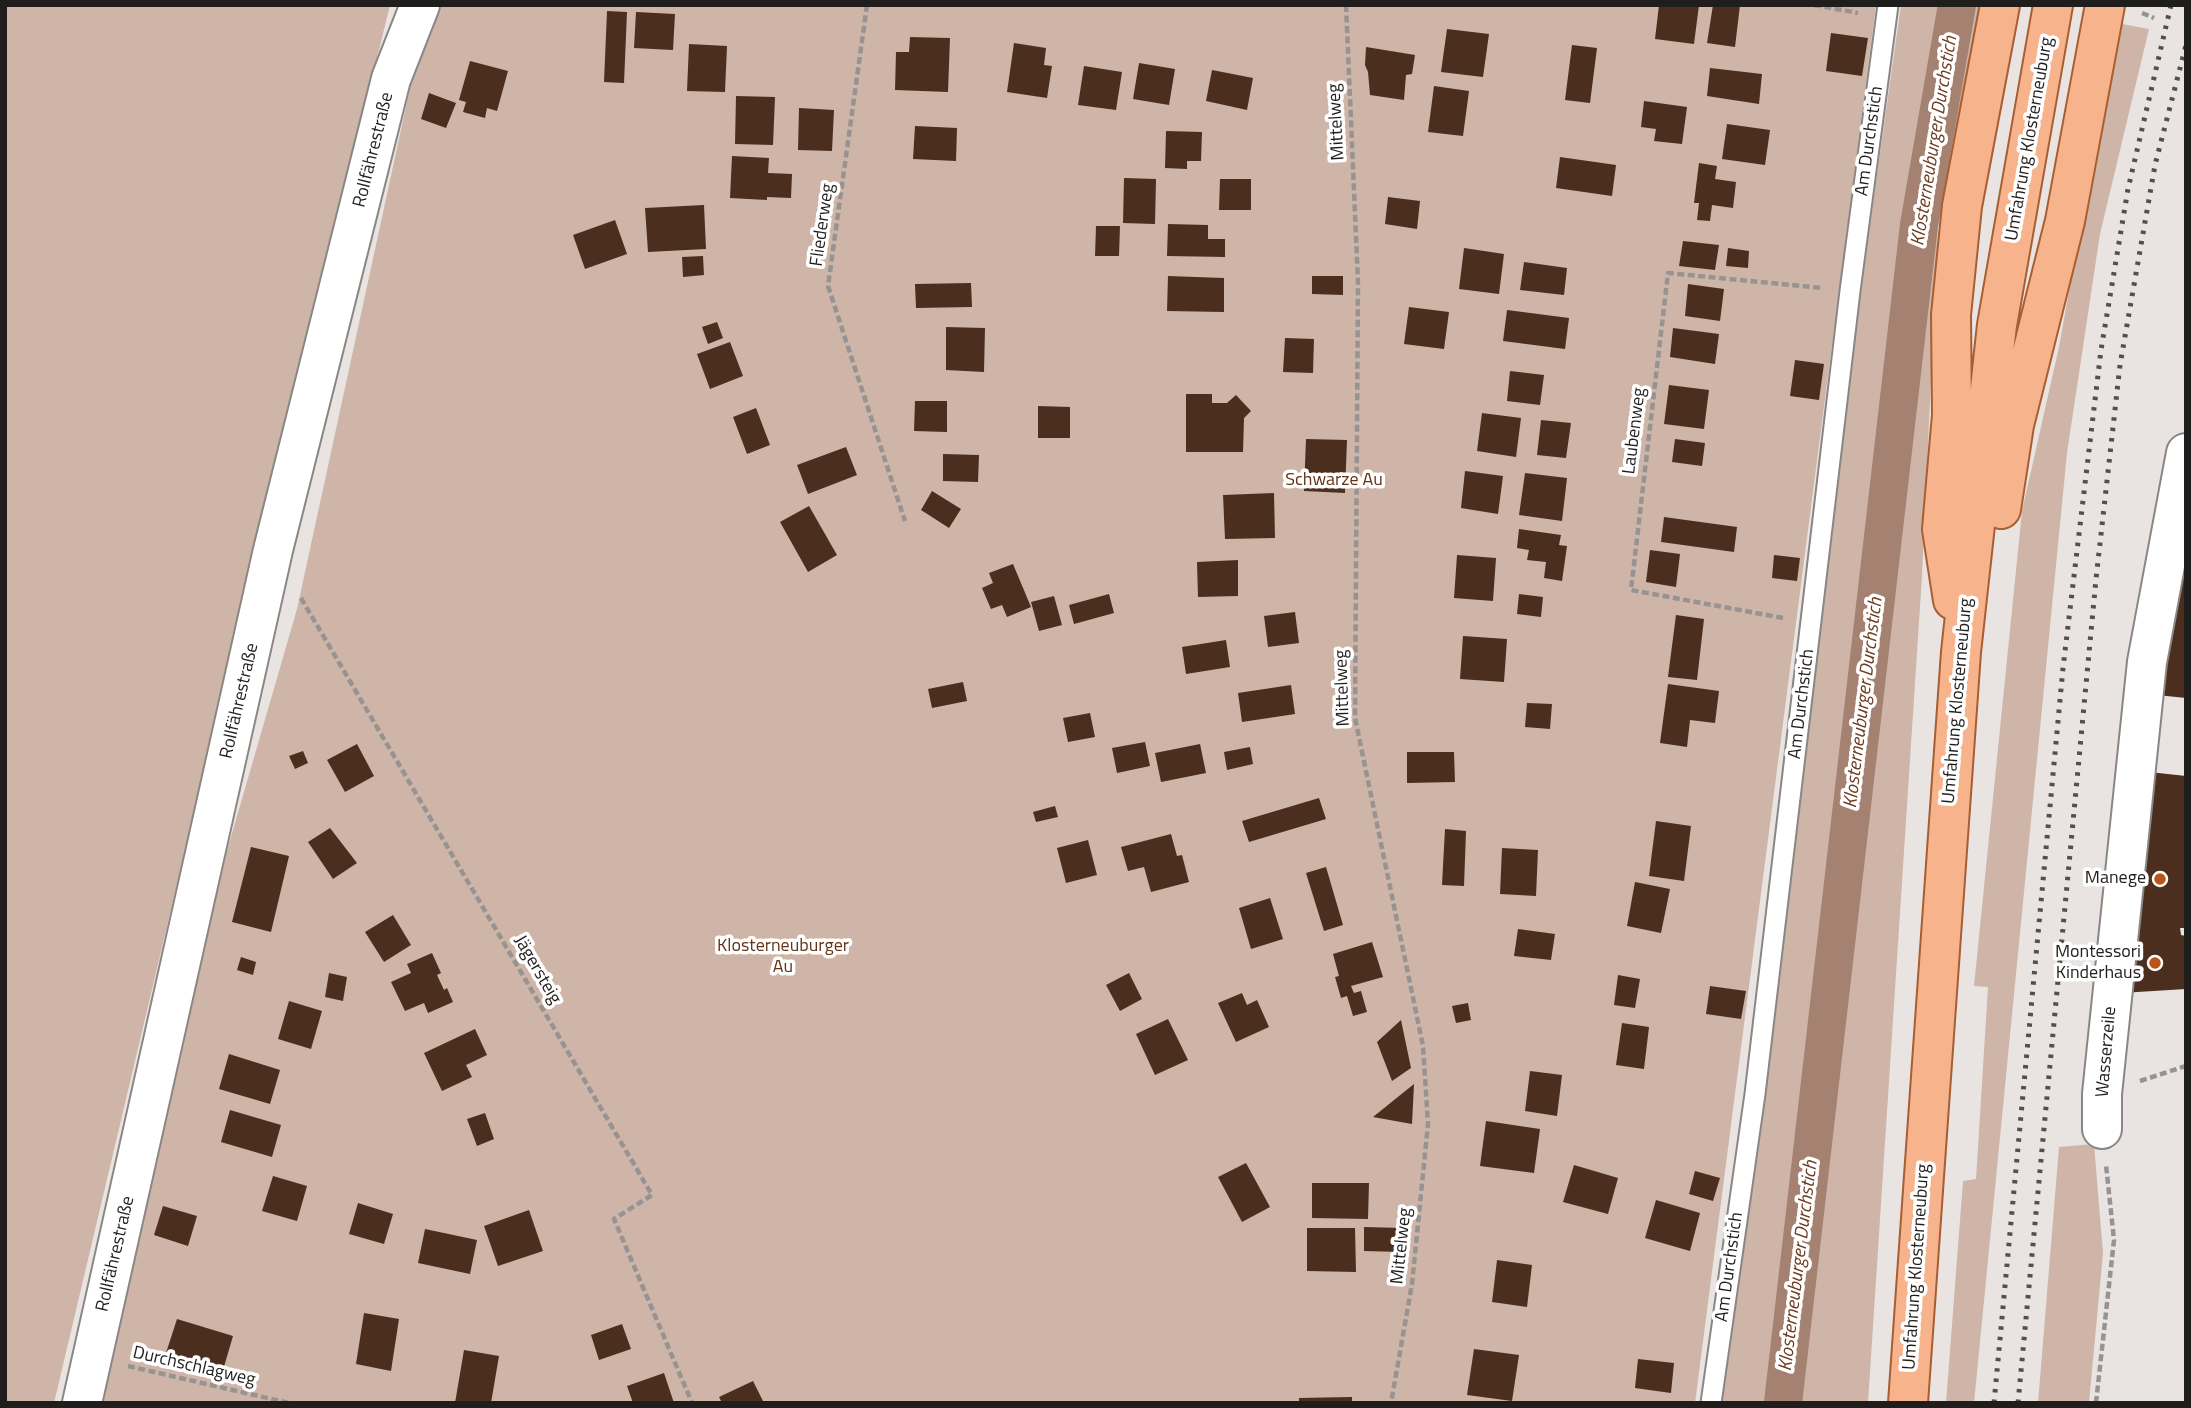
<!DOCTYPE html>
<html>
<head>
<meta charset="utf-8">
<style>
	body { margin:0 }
	#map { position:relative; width:2191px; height:1408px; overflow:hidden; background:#e9e4e2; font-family:"Titillium Web",sans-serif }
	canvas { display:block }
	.frame { position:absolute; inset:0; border:7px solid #1f1e1d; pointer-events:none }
</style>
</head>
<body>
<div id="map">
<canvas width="2191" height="1408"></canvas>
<div class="frame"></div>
</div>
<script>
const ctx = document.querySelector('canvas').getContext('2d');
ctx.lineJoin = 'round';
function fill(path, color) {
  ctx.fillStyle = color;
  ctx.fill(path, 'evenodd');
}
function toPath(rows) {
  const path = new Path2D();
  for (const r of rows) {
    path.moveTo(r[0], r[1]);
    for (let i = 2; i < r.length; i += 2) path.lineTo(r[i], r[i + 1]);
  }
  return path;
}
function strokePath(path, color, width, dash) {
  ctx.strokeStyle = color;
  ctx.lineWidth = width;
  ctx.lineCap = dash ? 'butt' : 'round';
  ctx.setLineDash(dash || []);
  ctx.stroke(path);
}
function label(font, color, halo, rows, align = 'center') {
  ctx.font = font + ' "Titillium Web",sans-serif';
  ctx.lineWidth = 7;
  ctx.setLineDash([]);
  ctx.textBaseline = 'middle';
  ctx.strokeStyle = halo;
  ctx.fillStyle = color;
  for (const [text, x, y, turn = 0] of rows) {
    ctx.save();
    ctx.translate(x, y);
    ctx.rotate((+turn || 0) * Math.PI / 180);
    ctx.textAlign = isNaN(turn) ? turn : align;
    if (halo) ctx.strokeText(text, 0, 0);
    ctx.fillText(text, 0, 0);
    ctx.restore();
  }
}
fill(toPath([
	[5,5,390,5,222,694,54,1403,5,1403],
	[428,5,1876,5,1695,1403,98,1403,215,892,297,609],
	[1901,5,1980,5,1938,227,1922,576,1868,1403,1703,1403],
	[2117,23,2149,29,2100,234,2067,453,1974,1403,1946,1403,1963,1181,1976,1179,1988,987,1974,986,2022,511,2059,347],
	[2094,1144,2103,1253,2089,1403,2038,1403,2059,1147]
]), '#ceb5a8');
strokePath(toPath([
	[1783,1403,1919,225,1957,5]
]), '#a48170', 38);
fill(toPath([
	[1659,5,1699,5,1694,44,1655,39],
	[1713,5,1740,5,1735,47,1707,43],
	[607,11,627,12,624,83,604,82],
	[636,12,675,14,673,50,634,48],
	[1447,29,1489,34,1483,77,1441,72],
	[1831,33,1868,38,1862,76,1826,71],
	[910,37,950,38,948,92,895,90,896,52,909,52],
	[1014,43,1046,48,1044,65,1052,66,1047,98,1007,92],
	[689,44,727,46,725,92,687,91],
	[1572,45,1597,48,1590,103,1565,100],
	[1366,47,1415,55,1412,74,1406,75,1404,100,1370,95,1368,72,1365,65],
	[470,61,508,71,497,111,487,108,485,118,463,112,466,102,459,100],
	[1139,63,1175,69,1169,105,1133,99],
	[1084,66,1122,72,1116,110,1078,105],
	[1710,68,1762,74,1759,104,1707,96],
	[1212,70,1253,78,1247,110,1206,101],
	[1434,86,1469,91,1463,136,1428,132],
	[429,93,456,103,446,128,421,119],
	[736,96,775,97,773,145,735,144],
	[1644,101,1687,107,1682,144,1654,141,1656,129,1641,127],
	[799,108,834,110,832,151,798,150],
	[1727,124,1770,130,1765,165,1722,159],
	[915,126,957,128,956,161,913,159],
	[1166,131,1202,132,1201,161,1187,161,1187,169,1165,168],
	[732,156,769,158,768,173,792,174,791,198,767,197,767,200,730,198],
	[1560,157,1616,165,1612,196,1556,188],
	[1699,163,1717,166,1715,179,1736,182,1733,208,1712,205,1710,221,1697,220,1699,203,1694,203],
	[1124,178,1156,179,1155,224,1123,223],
	[1220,179,1251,179,1251,210,1219,210],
	[1388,197,1420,201,1417,229,1385,224],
	[704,205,706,249,648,252,645,208],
	[615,220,627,254,585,269,573,235],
	[1168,224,1208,225,1208,239,1225,239,1225,257,1167,256],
	[1096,226,1120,226,1119,256,1095,256],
	[1683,241,1719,245,1715,270,1679,266],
	[1464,248,1504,254,1499,294,1459,289],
	[1728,248,1749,251,1748,268,1726,266],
	[703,256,704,275,683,277,682,257],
	[1524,262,1567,268,1564,295,1520,290],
	[1168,276,1224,278,1224,312,1167,311],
	[1312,276,1343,276,1343,295,1312,294],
	[971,283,972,307,916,308,915,284],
	[1688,284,1724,289,1720,321,1685,316],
	[1409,307,1449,312,1444,349,1404,344],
	[1507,310,1569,318,1565,349,1503,341],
	[717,322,723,338,708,344,702,327],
	[946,327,985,328,984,372,946,370],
	[1673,328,1719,334,1715,364,1670,357],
	[1285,338,1314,339,1313,373,1283,372],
	[730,342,743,376,710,389,697,354],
	[1795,360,1824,364,1819,400,1790,396],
	[1510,371,1544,375,1540,405,1507,401],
	[1669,385,1709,390,1704,429,1664,424],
	[1186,394,1212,394,1212,403,1227,403,1236,395,1251,411,1244,418,1243,452,1186,452],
	[915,401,947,401,947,432,914,431],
	[1038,406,1070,407,1070,438,1038,438],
	[756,408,770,445,747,454,733,417],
	[1482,413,1521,418,1516,457,1477,451],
	[1541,420,1571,423,1566,458,1537,455],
	[1306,439,1347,440,1345,493,1304,491],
	[1675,439,1705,443,1702,466,1672,462],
	[846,447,857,475,808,494,797,465],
	[943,454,979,455,978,482,943,481],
	[1465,471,1503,476,1498,514,1461,508],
	[1525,473,1567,478,1562,521,1519,515],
	[932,491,961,509,949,528,921,510],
	[1274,493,1275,538,1225,539,1223,495],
	[809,506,837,555,808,572,780,522],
	[1664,517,1737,527,1734,552,1661,542],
	[1519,529,1561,535,1559,545,1567,546,1562,581,1544,578,1546,562,1527,560,1529,550,1517,548],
	[2186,546,2186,698,2157,695],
	[1650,550,1680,554,1676,587,1646,582],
	[1457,555,1496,558,1493,601,1454,598],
	[1774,555,1800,558,1797,581,1772,578],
	[1238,560,1238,596,1198,597,1197,562],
	[1013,564,1031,607,1007,617,1002,605,991,609,982,588,993,583,989,573],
	[1109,594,1114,613,1074,624,1069,605],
	[1519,594,1543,597,1541,617,1517,614],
	[1054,596,1062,625,1039,631,1031,602],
	[1295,612,1299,643,1268,647,1264,616],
	[1676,615,1704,619,1697,680,1668,677],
	[1463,636,1507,639,1504,682,1460,679],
	[1226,640,1230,667,1186,674,1182,647],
	[963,682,967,701,932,708,928,689],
	[1668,684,1719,691,1715,723,1690,720,1687,747,1660,743],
	[1291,685,1295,714,1242,722,1238,693],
	[1527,703,1552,704,1550,729,1525,727],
	[1090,713,1095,737,1068,742,1063,718],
	[1145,742,1150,766,1117,773,1112,748],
	[357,744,374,776,345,792,327,760],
	[1200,744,1206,773,1161,782,1155,753],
	[1250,747,1253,764,1227,770,1224,752],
	[303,751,308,763,295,769,289,756],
	[1407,752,1454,752,1455,782,1407,783],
	[2149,772,2186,776,2186,928,2180,928,2181,935,2186,936,2186,989,2121,993],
	[1319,798,1326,819,1249,842,1242,821],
	[1055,806,1058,817,1036,822,1033,812],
	[1656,821,1691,826,1684,881,1649,876],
	[330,828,357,863,333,879,308,842],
	[1445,829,1466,831,1464,886,1442,885],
	[1171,834,1177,856,1182,855,1189,882,1151,892,1144,867,1128,871,1121,847],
	[1088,840,1097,875,1066,883,1057,848],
	[251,847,289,856,271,932,232,922],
	[1502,848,1538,850,1536,896,1500,894],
	[1326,867,1343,925,1324,931,1306,873],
	[1635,882,1670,889,1661,933,1627,926],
	[1270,898,1283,939,1251,949,1239,908],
	[393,915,411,945,384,962,365,932],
	[1518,929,1555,934,1551,960,1514,956],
	[1372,942,1383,977,1351,986,1354,993,1361,991,1367,1012,1353,1016,1347,996,1341,998,1335,977,1339,976,1333,954],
	[432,953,441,973,437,975,444,990,447,988,453,1002,428,1013,424,1003,405,1011,391,982,411,973,407,964],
	[241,957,256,962,253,975,237,970],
	[329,973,347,977,343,1001,325,997],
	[1129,973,1142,999,1120,1011,1106,985],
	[1618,975,1640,979,1635,1008,1614,1005],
	[1710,986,1746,991,1741,1019,1706,1014],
	[1242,993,1247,1005,1257,1000,1269,1027,1236,1042,1218,1003],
	[289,1001,322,1011,311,1049,278,1039],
	[1468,1003,1471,1020,1456,1023,1452,1006],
	[1168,1019,1188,1060,1155,1075,1136,1034],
	[1401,1020,1411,1068,1392,1081,1377,1042],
	[1622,1023,1649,1027,1644,1069,1616,1065],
	[475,1029,487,1055,466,1065,472,1077,442,1091,424,1053],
	[229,1054,280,1070,270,1104,219,1089],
	[1530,1071,1562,1075,1557,1116,1525,1111],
	[1414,1084,1412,1124,1373,1117],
	[230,1110,281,1125,272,1157,221,1142],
	[485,1113,494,1139,477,1146,467,1119],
	[1486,1121,1540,1129,1534,1173,1480,1166],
	[1246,1163,1270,1207,1242,1222,1218,1177],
	[1574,1165,1618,1178,1608,1214,1563,1202],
	[1695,1171,1720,1178,1713,1201,1689,1194],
	[273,1176,307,1186,297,1221,262,1211],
	[1312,1183,1369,1183,1368,1219,1312,1218],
	[1656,1200,1700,1213,1690,1251,1645,1238],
	[358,1203,393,1214,384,1244,349,1234],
	[163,1206,197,1216,188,1246,154,1235],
	[529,1210,543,1251,498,1266,484,1226],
	[1364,1227,1402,1228,1402,1252,1364,1251],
	[1307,1228,1355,1228,1356,1272,1307,1271],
	[425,1229,477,1240,470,1274,418,1263],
	[1497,1260,1532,1265,1527,1307,1492,1302],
	[364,1313,399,1319,391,1371,356,1364],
	[177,1319,233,1336,223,1370,166,1353],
	[622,1324,631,1349,599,1360,591,1335],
	[1474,1349,1519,1355,1512,1401,1467,1395],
	[464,1350,499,1356,491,1403,455,1403],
	[1638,1359,1674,1363,1671,1393,1635,1388],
	[664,1373,674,1403,633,1403,627,1386],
	[753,1381,764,1403,722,1403,719,1397],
	[1352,1397,1352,1403,1299,1403,1299,1398]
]), '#4b2e1e');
const service = toPath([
	[1711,1403,1755,1094,1850,291,1888,5]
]);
const minor = toPath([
	[2102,1129,2102,1094,2147,662,2186,453],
	[82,1403,273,550,391,79,420,5]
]);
const primary = toPath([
	[2001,509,2014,425,2065,221,2105,5],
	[1953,600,1942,529,1952,415,1951,315,1962,206,2000,5],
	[1908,1403,1961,652,1997,325,2053,5]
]);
strokePath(service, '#8a8684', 23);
strokePath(minor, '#8a8684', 42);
strokePath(primary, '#a85e33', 42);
strokePath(toPath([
	[867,5,828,286,905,521],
	[1346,5,1358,283,1355,718,1423,1046,1428,1124,1412,1284,1391,1403],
	[1814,5,1858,13],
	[2142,13,2154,18],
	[301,598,652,1195,614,1219,692,1403],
	[1783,618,1631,590,1668,273,1822,288],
	[2140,1081,2186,1066],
	[128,1366,289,1403],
	[2096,1403,2114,1240,2106,1165]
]), '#979392', 4.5, [7, 3.5]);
strokePath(service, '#fff', 19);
strokePath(minor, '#fff', 38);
strokePath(primary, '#f7b38c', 38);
strokePath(toPath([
	[1994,1403,2063,668,2101,350,2128,189,2171,5],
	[2018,1403,2096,579,2120,365,2155,165,2186,45]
]), '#52504e', 5, [3.5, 7]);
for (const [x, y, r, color] of [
	[2160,879,7,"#b75617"],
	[2155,963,7,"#b75617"]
]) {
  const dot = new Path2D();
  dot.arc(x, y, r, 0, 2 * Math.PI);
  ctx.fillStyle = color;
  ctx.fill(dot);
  strokePath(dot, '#fff', 2.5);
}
label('18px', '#1f1e1d', '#fff', [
	["Mittelweg",1337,122,-93],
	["Umfahrung Klosterneuburg",2030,139,-80],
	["Am Durchstich",1870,141,-82],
	["Rollfährestraße",374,150,-76],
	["Fliederweg",823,225,-82],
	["Laubenweg",1635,431,-83],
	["Mittelweg",1343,688,-92],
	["Rollfährestraße",240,701,-77],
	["Umfahrung Klosterneuburg",1958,701,-85],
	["Am Durchstich",1802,704,-83],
	["Jägersteig",537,970,60],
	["Wasserzeile",2107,1052,-85],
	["Mittelweg",1402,1246,-84],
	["Rollfährestraße",116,1254,-77],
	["Am Durchstich",1730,1267,-82],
	["Umfahrung Klosterneuburg",1917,1267,-86],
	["Durchschlagweg",194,1367,13]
]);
label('18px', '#633317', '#fff', [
	["Schwarze Au",1334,481],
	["Klosterneuburger",783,947],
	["Au",783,968]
]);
label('18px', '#1f1e1d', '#fff', [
	["Manege",2146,879],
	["Montessori",2141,953],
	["Kinderhaus",2141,974]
], 'right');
label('italic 19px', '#6d3c21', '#fff', [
	["Klosterneuburger Durchstich",1935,141,-81],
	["Klosterneuburger Durchstich",1864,703,-83],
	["Klosterneuburger Durchstich",1799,1266,-83]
]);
</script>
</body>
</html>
